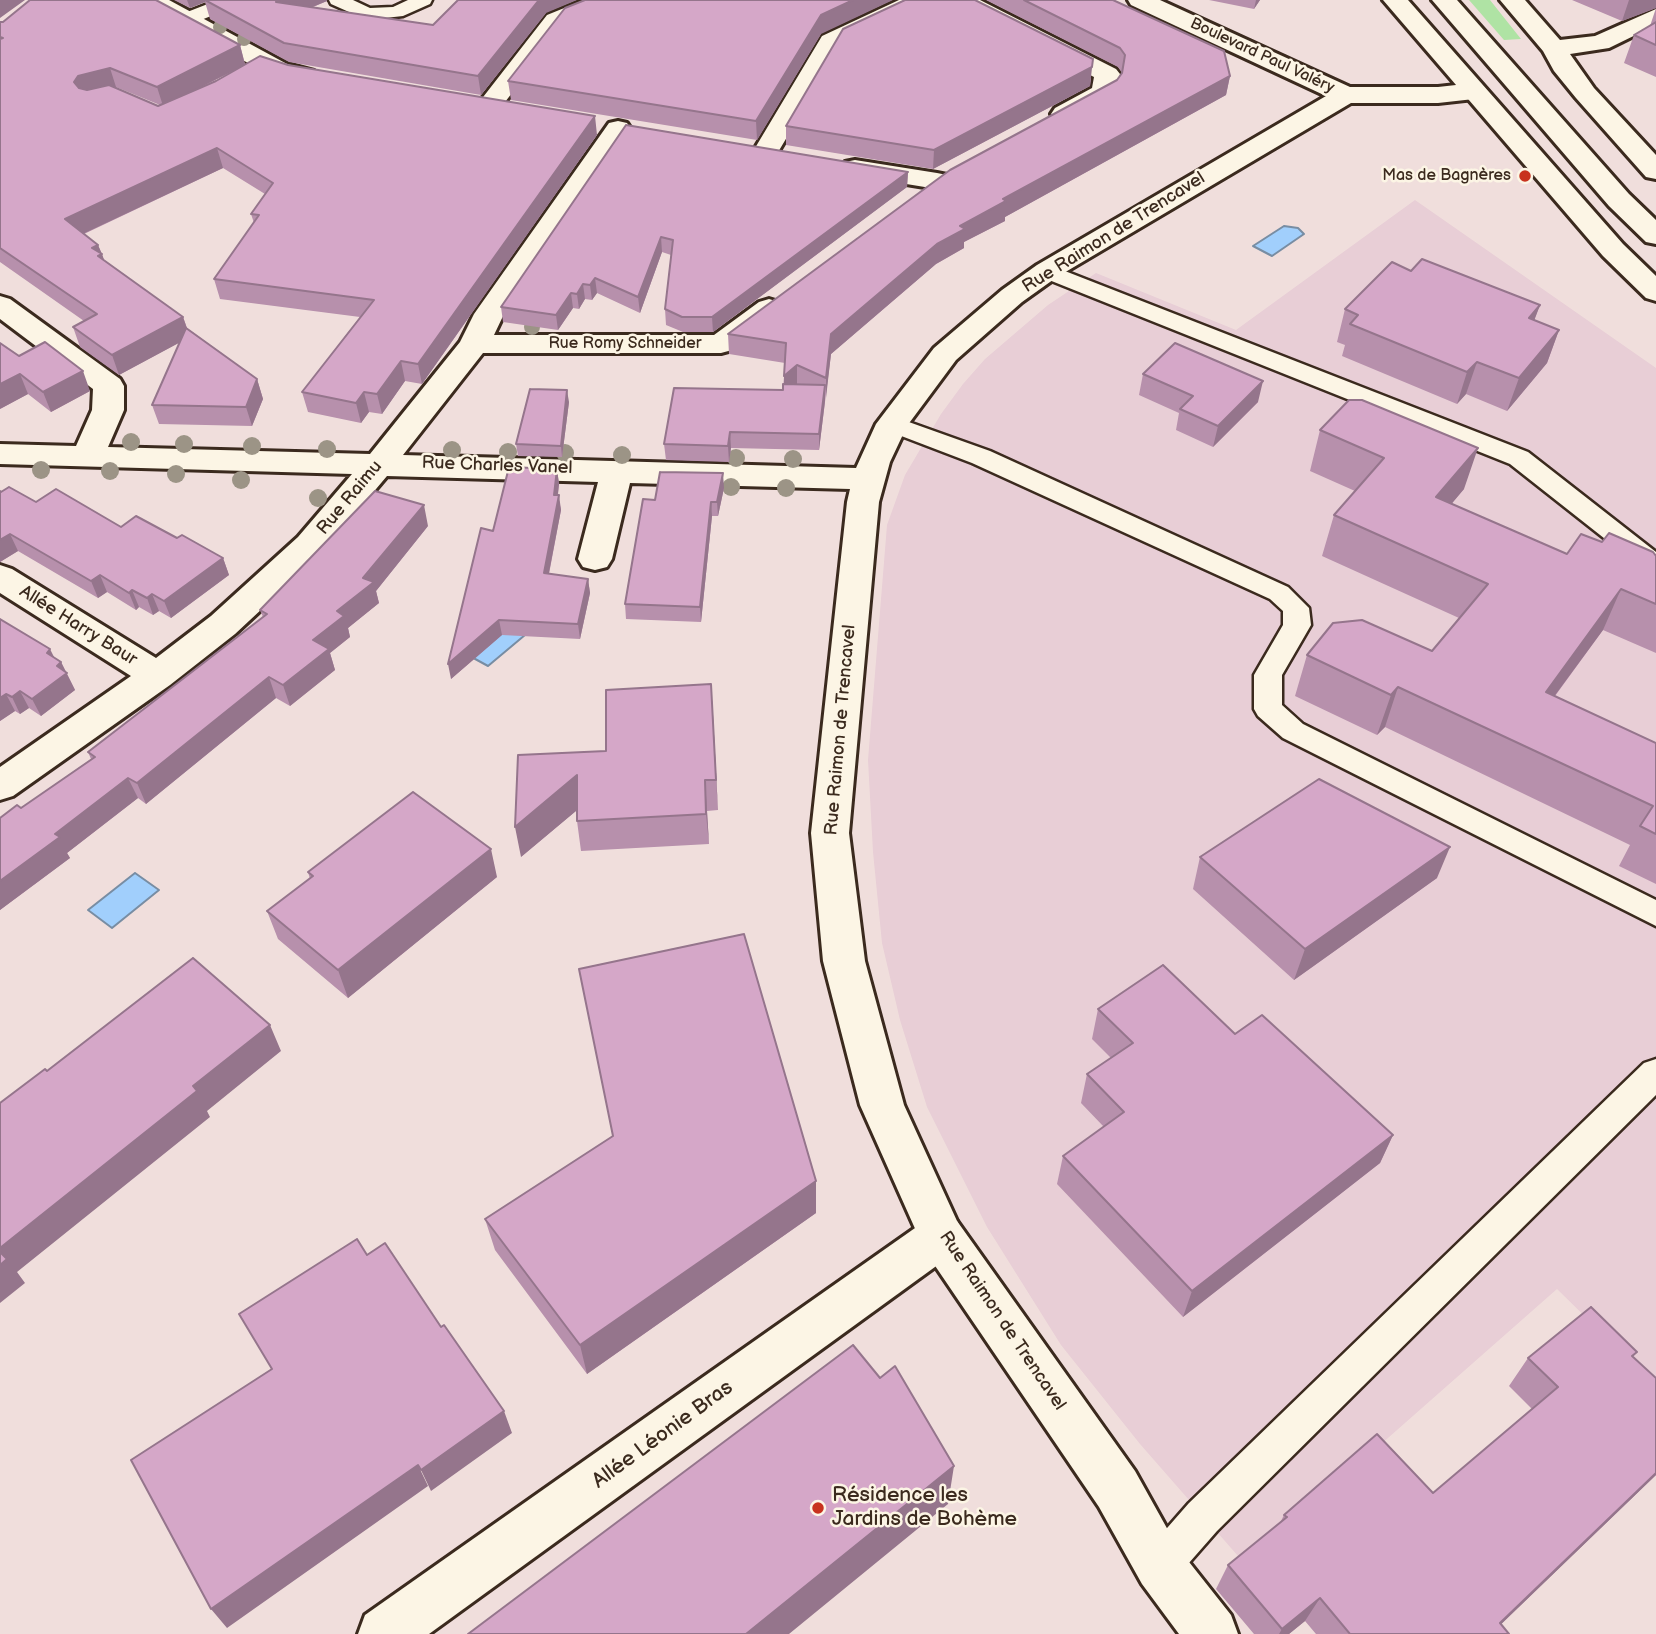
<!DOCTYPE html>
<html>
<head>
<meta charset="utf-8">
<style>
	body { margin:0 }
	canvas { display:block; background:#f0dedc }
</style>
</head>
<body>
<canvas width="1656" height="1634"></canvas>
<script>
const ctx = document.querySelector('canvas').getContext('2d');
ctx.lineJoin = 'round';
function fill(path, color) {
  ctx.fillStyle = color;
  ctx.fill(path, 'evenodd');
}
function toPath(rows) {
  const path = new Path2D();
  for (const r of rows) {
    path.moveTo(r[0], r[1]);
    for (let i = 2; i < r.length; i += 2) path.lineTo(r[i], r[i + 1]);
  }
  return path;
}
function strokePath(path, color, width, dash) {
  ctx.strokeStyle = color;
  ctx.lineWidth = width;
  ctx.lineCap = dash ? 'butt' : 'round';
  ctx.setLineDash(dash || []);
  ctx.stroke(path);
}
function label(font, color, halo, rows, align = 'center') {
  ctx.font = font + ' "Balsamiq Sans",sans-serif';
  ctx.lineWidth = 5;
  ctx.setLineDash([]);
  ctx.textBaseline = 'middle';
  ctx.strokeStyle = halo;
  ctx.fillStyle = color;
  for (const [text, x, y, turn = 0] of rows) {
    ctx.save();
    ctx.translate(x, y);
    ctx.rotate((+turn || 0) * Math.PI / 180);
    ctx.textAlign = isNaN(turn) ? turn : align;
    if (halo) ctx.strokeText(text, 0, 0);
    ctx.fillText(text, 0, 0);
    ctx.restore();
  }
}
fill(toPath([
	[1415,200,1656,368,1656,1386,1557,1289,1245,1564,1140,1444,1061,1345,987,1227,927,1107,900,1020,882,943,873,852,868,760,887,525,905,475,941,414,963,384,985,359,1048,305,1096,273,1236,330]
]), '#e8ced6');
fill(toPath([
	[1469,0,1490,0,1521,39,1504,40]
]), '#afe3a4');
const water = toPath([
	[1284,226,1298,228,1304,234,1272,256,1253,246,1284,226],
	[503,623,525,635,488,666,466,654,503,623],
	[135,873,159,890,112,928,88,910,135,873]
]);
fill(water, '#a1cffc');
strokePath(water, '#788da3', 2);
const service = toPath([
	[218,0,243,0,241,4,196,22,182,22,180,18,182,14,218,0],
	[329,0,353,0,370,8,393,7,408,0,432,0,430,4,403,16,367,20,331,4,329,0],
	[1047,264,1528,452,1656,552,1656,575,1647,572,1510,464,1039,276,1036,271,1039,266,1047,264],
	[892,416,990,451,1288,587,1309,608,1311,625,1282,675,1282,705,1303,724,1656,900,1656,926,1283,738,1258,716,1254,709,1254,675,1283,625,1283,611,1270,599,972,463,883,429,880,424,883,419,892,416],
	[1656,1059,1656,1095,1217,1531,1174,1580,1160,1586,1146,1580,1140,1566,1146,1552,1189,1503,1644,1063,1656,1059]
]);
const pedestrian = toPath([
	[941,1215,957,1221,964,1236,957,1251,429,1634,358,1634,365,1615,925,1221,941,1215]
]);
const minor = toPath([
	[139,0,169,0,287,64,314,71,318,76,314,81,305,84,270,75,142,5,139,0],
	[584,0,617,0,614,5,565,25,498,111,489,114,480,111,476,106,480,101,547,15,584,0],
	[899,0,931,0,928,5,841,46,774,159,765,161,756,159,752,153,822,36,899,0],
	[949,0,980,0,1116,69,1120,74,1117,92,1113,97,1073,120,1064,122,1055,120,1051,114,1055,108,1092,88,1094,77,952,5,949,0],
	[1128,0,1160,0,1350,87,1438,87,1474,83,1483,86,1487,91,1483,96,1474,99,1438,103,1351,103,1057,277,1022,302,956,360,907,426,890,462,879,502,849,833,865,961,904,1105,957,1221,1135,1471,1178,1548,1231,1615,1238,1634,1179,1634,1142,1584,1099,1507,925,1251,860,1105,823,961,811,833,847,502,850,489,630,483,612,559,607,567,595,570,583,567,578,559,598,482,387,476,322,553,235,634,170,685,13,796,0,800,0,767,131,676,0,593,0,565,12,569,156,658,211,616,298,537,352,474,0,464,0,444,76,446,92,410,93,389,0,319,0,296,10,299,120,379,124,386,124,410,108,447,370,454,460,342,474,314,609,123,618,121,627,123,631,129,504,314,494,335,714,335,759,302,769,299,779,302,784,308,779,314,732,350,721,353,483,353,403,455,856,468,876,424,934,348,1002,290,1037,265,1326,96,1131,5,1128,0],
	[1500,0,1525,0,1560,40,1595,36,1656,9,1656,25,1609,48,1570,54,1594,88,1656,155,1656,179,1646,177,1576,98,1554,71,1543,51,1500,0],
	[855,160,937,173,947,175,951,181,947,187,937,189,845,174,841,168,845,162,855,160]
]);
const primary = toPath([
	[1383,0,1408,0,1623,244,1656,276,1656,301,1646,298,1603,256,1383,0],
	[1432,0,1457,0,1629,194,1656,220,1656,244,1646,242,1609,206,1432,0]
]);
strokePath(service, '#3b2a1e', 5);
strokePath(pedestrian, '#3b2a1e', 6);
strokePath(minor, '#3b2a1e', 6);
strokePath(primary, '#3b2a1e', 6);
fill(service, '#fcf5e5');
fill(pedestrian, '#fcf5e5');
fill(minor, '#fcf5e5');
fill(primary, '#fcf5e5');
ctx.fillStyle = '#9c9486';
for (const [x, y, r] of [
	[220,27,7],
	[244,39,7],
	[532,327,8],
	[131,442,9],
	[184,444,9],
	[252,446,9],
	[327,449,9],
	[452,450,9],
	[508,452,9],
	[565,453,9],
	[622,455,9],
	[736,458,9],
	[793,459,9],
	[41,470,9],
	[110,471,9],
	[176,474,9],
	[241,480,9],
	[731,487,9],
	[786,488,9],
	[318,498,9]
]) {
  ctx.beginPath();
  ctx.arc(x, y, r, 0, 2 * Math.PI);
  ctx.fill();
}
fill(toPath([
	[174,0,327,0,327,1,313,7,433,25,546,13,481,95,289,62,210,19,205,2,190,8],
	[986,0,1113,0,1230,76,1226,95,1005,217,1005,221,964,242,964,248,936,264,831,354,819,450,731,448,729,462,666,460,664,444,783,390,785,363,729,354,728,334,1117,80,1122,73,1118,67],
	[1209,0,1260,0,1254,9],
	[1572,0,1656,0,1656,8,1622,21],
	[1656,8,1656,77,1624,63,1634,35,1650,26],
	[0,22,240,45,245,64,288,65,597,135,422,384,405,381,382,414,369,412,361,423,308,412,302,392,360,317,220,299,214,279,254,223,251,214,265,194,223,168,84,234,98,245,104,260,183,317,187,328,257,379,263,399,252,426,159,424,152,405,180,342,119,375,80,347,73,327,84,321,0,262],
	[241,67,216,81,191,92],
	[116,87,160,105,158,106,115,88],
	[821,34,757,140,511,100,508,81],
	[1091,78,1090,86,933,169,786,145,786,126],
	[626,125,908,172,907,187,713,332,683,332,666,325,665,309,671,255,662,252,640,313,597,293,592,300,585,299,579,309,573,308,558,330,503,322,501,307],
	[1411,271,1540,305,1534,320,1559,330,1547,363,1507,411,1466,394,1457,404,1342,356,1345,345,1337,342,1345,309],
	[19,356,90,391,51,412,28,394,0,409],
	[1143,374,1258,402,1213,447,1176,430,1179,413,1139,395],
	[569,402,562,457,518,456,516,444],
	[1320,430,1464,489,1451,504,1567,554,1602,542,1656,556,1656,653,1603,630,1555,696,1656,743,1656,884,1619,866,1630,845,1385,727,1377,735,1295,696,1307,655,1432,651,1459,618,1322,556,1334,515,1355,491,1310,471],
	[557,469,559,484,558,495,561,510,549,574,588,579,590,593,580,639,502,635,451,679,493,531],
	[724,488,718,516,712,516,701,622,626,619,625,604,655,500],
	[0,491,121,527,177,538,223,558,229,575,171,618,159,611,153,615,139,607,136,610,107,592,98,598,18,551,0,562],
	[428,526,376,591,379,603,348,628,350,637,330,653,335,670,290,706,276,698,146,804,138,798,67,853,70,858,0,910,0,818,21,808,91,759,88,752,263,617,260,610],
	[0,619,61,662,75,690,41,716,29,708,20,714,15,711,0,721],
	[713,715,718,810,707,811,709,844,581,851,577,821,577,810,521,857,606,751],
	[1200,857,1437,878,1294,980,1193,889],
	[308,872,497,877,348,998,278,939,267,911,310,879],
	[579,969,816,1181,816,1213,587,1374,495,1250,485,1219,613,1137],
	[1098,1009,1235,1034,1393,1135,1380,1163,1183,1317,1057,1184,1063,1156,1104,1127,1081,1103,1087,1074,1111,1058,1092,1039],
	[1637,1352,1633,1357,1656,1378,1656,1475,1501,1624,1509,1634,1316,1634,1305,1621,1289,1634,1254,1634,1216,1589,1228,1565,1280,1523,1284,1515,1433,1493,1532,1409,1509,1386,1528,1358]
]), '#b790ac');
fill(toPath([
	[0,0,25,0,0,18],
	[187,0,211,0,205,0,205,2,190,8],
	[280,0,327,0,327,1,281,20,276,2],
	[539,0,577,0,546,13,481,95,478,76],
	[853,0,893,0,821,34,757,140,756,121,821,15],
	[1256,0,1260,0,1254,9],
	[1629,0,1656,0,1656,8,1622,21],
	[240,45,245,65,163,106,157,87],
	[1093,59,1090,86,933,169,934,150],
	[110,68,116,87,84,95,74,82,78,76],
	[1230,76,1226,95,1005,217,1005,221,964,242,964,248,936,264,831,354,826,398,826,378,831,334,937,244,960,226,1003,199],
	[595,116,597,135,422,384,418,364],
	[217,148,223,168,72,239,65,219],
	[908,172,907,187,713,332,712,317],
	[661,237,662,252,640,313,638,297],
	[98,245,102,254,109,274,92,248],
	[595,278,597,293,592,300,590,285],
	[583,284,585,299,579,309,577,294],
	[571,293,573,308,558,330,556,315],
	[1540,305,1528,337,1529,318],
	[183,317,190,337,119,375,112,355],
	[1559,330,1547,363,1507,411,1519,378],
	[401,361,405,381,382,414,377,394],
	[1477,362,1466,394,1457,404,1467,372],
	[797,365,797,385,784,396,784,376],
	[83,371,90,391,51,412,43,392],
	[20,374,28,394,0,409,0,384],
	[257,379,263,399,252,426,246,407],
	[1263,381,1258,402,1213,447,1218,426],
	[825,385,825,401,819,450,819,434],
	[567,390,569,402,562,457,561,446],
	[364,392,369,412,361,423,356,403],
	[730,432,731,448,729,462,728,446],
	[1478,448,1464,489,1423,538,1436,497],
	[557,469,559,484,556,509,554,495],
	[723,473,724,488,718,516,717,502],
	[559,495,561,510,546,588,544,573],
	[711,502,712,516,701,622,700,607],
	[424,505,428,526,376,591,379,603,348,628,350,637,330,653,335,670,290,706,283,685,313,640],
	[10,534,18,551,0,562,0,540],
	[223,558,229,575,171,618,164,601],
	[100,575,107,592,98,598,91,581],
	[588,579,590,593,580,639,578,624],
	[1621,589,1603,630,1528,732,1546,692],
	[132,590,139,607,136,610,129,593],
	[152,594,159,611,153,615,147,598],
	[499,620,502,635,451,679,448,664],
	[50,649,58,665,61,662,75,690,41,716,32,699,47,653],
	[269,677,276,698,146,804,137,783],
	[711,684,713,715,718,810,716,780],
	[1398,687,1385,727,1377,735,1391,695],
	[20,691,29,708,20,714,12,697],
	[6,694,15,711,0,721,0,698],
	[577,775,582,806,521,857,515,827],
	[128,778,138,798,67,853,70,858,0,910,0,881,55,834],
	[705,780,707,811,709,844,706,814],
	[1450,847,1437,878,1294,980,1305,949],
	[491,849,497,877,348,998,338,970],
	[270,1025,281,1051,207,1111,210,1117,17,1272,25,1283,0,1303,0,1248,193,1086],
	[1393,1135,1380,1163,1183,1317,1192,1291],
	[816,1181,816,1213,587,1374,580,1345],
	[504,1411,512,1433,431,1491,421,1470],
	[418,1465,428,1486,227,1628,211,1609],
	[954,1466,948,1504,789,1634,746,1634],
	[1656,1473,1656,1475,1491,1634,1500,1623],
	[1320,1598,1305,1621,1289,1634,1279,1634,1282,1629]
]), '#95758c');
const building = toPath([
	[30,0,156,0,240,45,157,87,110,68,78,76,74,82,79,88,87,90,109,85,158,106,216,81,260,56,288,65,595,116,418,364,401,361,377,394,364,392,356,403,302,392,374,300,214,279,259,215,251,214,273,183,217,148,65,219,98,245,92,248,102,254,98,256,183,317,112,355,73,327,97,314,0,248,0,39,3,38,0,37,0,22,3,22,30,0],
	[205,0,280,0,276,2,433,25,458,0,539,0,478,76,284,43,205,0],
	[585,0,853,0,821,15,756,121,508,81,565,8,585,0],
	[905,0,975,0,1093,59,1092,67,934,150,786,126,843,29,905,0],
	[1024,0,1113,0,1224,51,1230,76,1003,199,1006,201,960,226,965,229,937,244,831,334,826,378,797,365,784,376,786,343,728,334,950,170,1117,80,1122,73,1125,55,1120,48,1024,0],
	[1656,22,1656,45,1634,35,1656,22],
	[626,125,908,172,712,317,682,317,665,309,673,240,661,237,638,297,595,278,590,285,583,284,577,294,571,293,556,315,501,307,626,125],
	[1422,259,1540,305,1529,318,1559,330,1519,378,1477,362,1467,372,1350,324,1358,315,1345,309,1392,262,1411,271,1422,259],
	[186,328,257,379,246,407,152,405,186,328],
	[45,342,83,371,43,392,20,374,0,384,0,343,19,356,45,342],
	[1175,343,1263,381,1218,426,1180,409,1193,396,1143,374,1175,343],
	[783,384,825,385,819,434,730,432,728,446,664,444,674,388,783,390,783,384],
	[530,389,567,390,561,446,516,444,530,389],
	[1349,400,1362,400,1478,448,1436,497,1567,554,1581,534,1602,542,1609,533,1653,552,1656,556,1656,604,1621,589,1546,692,1656,743,1656,834,1640,826,1653,806,1398,687,1391,695,1307,655,1333,623,1362,620,1432,651,1488,584,1334,515,1384,458,1320,430,1349,400],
	[509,467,557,469,554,495,559,495,544,573,588,579,578,624,499,620,448,664,481,528,493,531,509,467],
	[660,472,723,473,717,502,711,502,700,607,625,604,643,499,655,500,660,472],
	[9,487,36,502,56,489,121,527,136,516,177,538,182,535,223,558,164,601,152,594,147,598,132,590,129,593,100,575,91,581,10,534,0,540,0,491,1,492,9,487],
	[375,491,424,505,363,578,374,582,337,611,344,616,313,640,329,649,283,685,269,677,137,783,128,778,55,834,60,837,0,881,0,818,17,805,21,808,95,757,88,752,267,614,260,610,375,491],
	[0,619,50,649,47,653,61,662,57,666,67,673,32,699,20,691,12,697,6,694,0,698,0,619],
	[711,684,716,780,705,780,706,814,577,821,577,775,515,827,518,755,606,751,606,690,711,684],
	[1319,779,1450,847,1305,949,1200,857,1319,779],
	[413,792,491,849,338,970,267,911,313,876,308,872,413,792],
	[744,934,816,1181,580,1345,485,1219,613,1136,579,969,744,934],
	[193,958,270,1025,193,1086,197,1091,0,1248,0,1103,45,1069,47,1071,193,958],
	[1163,965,1235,1034,1262,1015,1393,1135,1192,1291,1063,1156,1124,1112,1087,1074,1133,1043,1098,1009,1163,965],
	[357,1239,367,1255,385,1243,441,1327,444,1325,504,1411,421,1470,418,1465,211,1609,131,1460,272,1369,239,1314,357,1239],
	[0,1252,7,1259,0,1265,0,1252],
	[1591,1307,1637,1352,1632,1356,1656,1378,1656,1473,1500,1623,1509,1634,1350,1634,1320,1598,1282,1629,1228,1565,1287,1517,1284,1515,1377,1434,1433,1493,1558,1387,1528,1358,1591,1307],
	[853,1345,880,1378,895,1366,954,1466,746,1634,468,1634,853,1345]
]);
fill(building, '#d5a7c8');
strokePath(building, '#95758c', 2);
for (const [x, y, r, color] of [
	[1525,176,7,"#c8321e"],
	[818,1508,7,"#c8321e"]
]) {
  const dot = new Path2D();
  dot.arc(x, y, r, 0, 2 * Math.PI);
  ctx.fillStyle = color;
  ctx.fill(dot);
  strokePath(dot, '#fcf5e5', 2.5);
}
label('16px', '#3b2a1e', '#fcf5e5', [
	["Boulevard Paul Valéry",1262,56,25],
	["Rue Romy Schneider",625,344]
]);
label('16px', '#3b2a1e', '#fcf5e5', [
	["Mas de Bagnères",1511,176]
], 'right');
label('18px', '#3b2a1e', '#fcf5e5', [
	["Rue Raimon de Trencavel",1114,233,-32],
	["Rue Charles Vanel",497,466,2],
	["Rue Raimu",350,498,-50],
	["Allée Harry Baur",78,626,32],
	["Rue Raimon de Trencavel",841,730,-85],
	["Rue Raimon de Trencavel",1002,1321,56]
]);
label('21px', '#3b2a1e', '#fcf5e5', [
	["Allée Léonie Bras",663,1435,-36]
]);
label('21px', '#3b2a1e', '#fcf5e5', [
	["Résidence les",832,1496],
	["Jardins de Bohème",832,1520]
], 'left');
</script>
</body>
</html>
